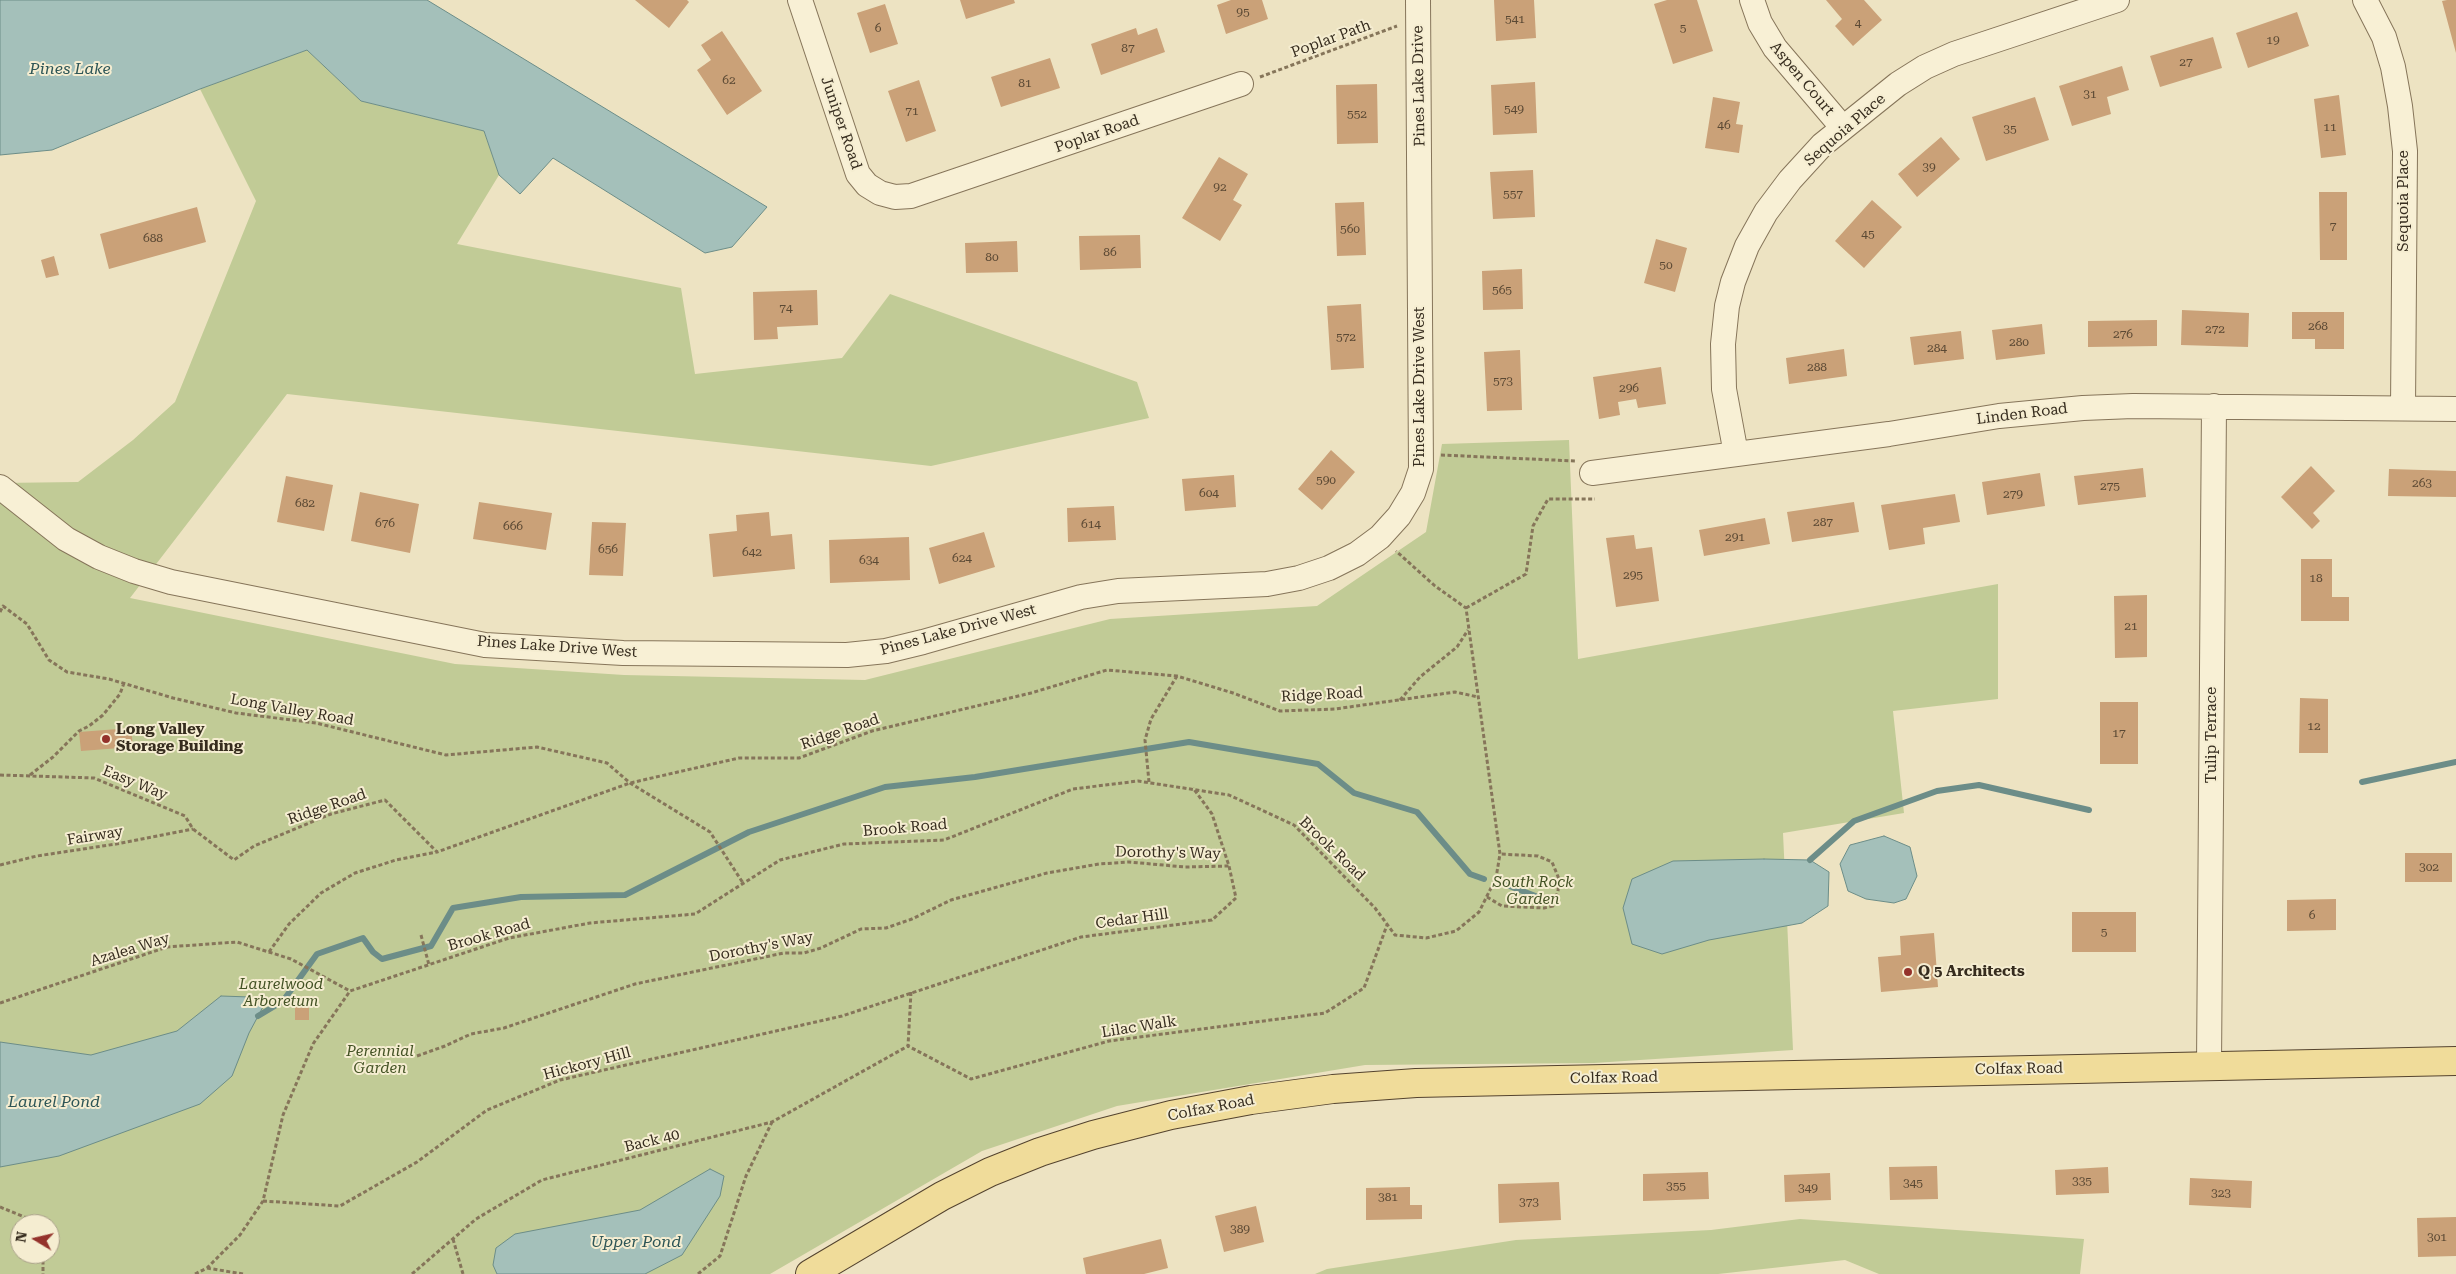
<!DOCTYPE html>
<html>
<head>
<meta charset="utf-8">
<style>
	body { margin:0 }
	#map { position:relative; width:2456px; height:1274px; overflow:hidden; background:#ede3c2; font-family:"Roboto Serif",serif }
	canvas { display:block }
	.north { position:absolute; left:10px; top:1214px; width:50px; height:50px; box-sizing:border-box; background:#f5edd1; border:1px solid #a9a089; border-radius:50%; rotate:279deg; font-size:14px; font-weight:700; line-height:20px; text-align:center; color:#362c1e }
	.north::after { content:''; display:block; margin:auto; width:18px; height:22px; background:#94322b; clip-path:polygon(50% 0,100% 100%,50% 72%,0 100%) }
</style>
</head>
<body>
<div id="map">
<canvas width="2456" height="1274"></canvas>
<div class="north">N</div>
</div>
<script>
const ctx = document.querySelector('canvas').getContext('2d');
ctx.lineJoin = 'round';
function fill(path, color) {
  ctx.fillStyle = color;
  ctx.fill(path, 'evenodd');
}
function toPath(rows) {
  const path = new Path2D();
  for (const r of rows) {
    path.moveTo(r[0], r[1]);
    for (let i = 2; i < r.length; i += 2) path.lineTo(r[i], r[i + 1]);
  }
  return path;
}
function strokePath(path, color, width, dash) {
  ctx.strokeStyle = color;
  ctx.lineWidth = width;
  ctx.lineCap = dash ? 'butt' : 'round';
  ctx.setLineDash(dash || []);
  ctx.stroke(path);
}
function label(font, color, halo, rows, align = 'center') {
  ctx.font = font + ' "Roboto Serif",serif';
  ctx.lineWidth = 4;
  ctx.setLineDash([]);
  ctx.textBaseline = 'middle';
  ctx.strokeStyle = halo;
  ctx.fillStyle = color;
  for (const [text, x, y, turn = 0] of rows) {
    ctx.save();
    ctx.translate(x, y);
    ctx.rotate((+turn || 0) * Math.PI / 180);
    ctx.textAlign = isNaN(turn) ? turn : align;
    if (halo) ctx.strokeText(text, 0, 0);
    ctx.fillText(text, 0, 0);
    ctx.restore();
  }
}
fill(toPath([
	[307,50,361,101,484,131,499,175,457,244,681,288,695,374,842,358,890,294,1137,382,1149,418,931,466,287,394,130,598,455,664,624,675,865,680,1110,619,1317,606,1426,532,1442,444,1569,440,1578,659,1998,584,1998,699,1893,711,1904,813,1783,833,1793,1050,1594,1063,1365,1065,1117,1106,982,1151,770,1274,0,1274,0,483,78,482,133,440,175,402,256,201,200,89],
	[20,1224,50,1224,50,1254,20,1254],
	[1800,1219,2084,1239,2080,1274,1879,1274,1845,1260,1718,1274,1315,1274,1327,1269,1516,1240,1711,1230]
]), '#c1cb96');
const water = toPath([
	[0,0,427,0,767,207,732,247,705,253,553,158,520,194,499,175,484,131,361,101,307,50,200,89,52,150,0,155,0,0],
	[1884,836,1910,847,1917,876,1906,899,1894,903,1866,899,1848,891,1840,864,1850,845,1884,836],
	[1764,859,1810,860,1829,872,1828,906,1802,923,1709,940,1662,954,1632,944,1623,908,1632,879,1673,861,1764,859],
	[221,996,250,997,264,1005,249,1033,232,1076,200,1104,59,1156,0,1167,0,1042,91,1055,177,1031,221,996],
	[710,1169,724,1176,720,1196,682,1255,645,1274,497,1274,493,1265,496,1248,515,1234,640,1210,710,1169]
]);
fill(water, '#a4c0ba');
strokePath(water, '#6c8d88', 1);
strokePath(toPath([
	[2362,782,2456,762],
	[1810,860,1854,821,1937,791,1979,785,2089,810],
	[1499,882,1551,902],
	[258,1016,283,1001,317,954,363,938,373,952,382,959,431,946,453,908,521,897,625,895,749,832,885,787,975,777,1189,742,1318,764,1354,793,1417,812,1470,874,1484,879]
]), '#6c8d88', 6);
fill(toPath([
	[635,0,687,0,689,2,669,28],
	[960,0,1014,0,1015,3,966,19],
	[1231,0,1262,0,1268,19,1226,34,1217,5],
	[1494,0,1534,0,1536,38,1496,41],
	[1667,0,1697,0,1713,51,1673,64,1654,4],
	[1826,0,1864,0,1882,20,1853,46,1835,26,1842,19],
	[2447,0,2456,0,2456,53,2442,1],
	[885,4,898,44,870,53,857,13],
	[2297,12,2309,46,2248,68,2236,33],
	[1136,28,1138,35,1157,28,1165,52,1101,75,1091,44],
	[722,31,762,91,727,115,697,70,711,60,701,45],
	[2213,37,2222,68,2160,87,2150,56],
	[1050,58,1060,88,1001,107,991,77],
	[2122,66,2129,90,2107,97,2111,114,2072,126,2059,86],
	[919,80,936,131,906,142,888,91],
	[1535,82,1537,133,1493,135,1491,85],
	[1377,84,1378,143,1337,144,1336,85],
	[2339,95,2346,155,2321,158,2314,99],
	[1713,97,1740,102,1736,124,1743,125,1739,153,1705,148],
	[2035,97,2049,140,1986,161,1972,117],
	[1941,137,1960,159,1917,197,1898,174],
	[1219,157,1248,174,1233,200,1242,205,1220,241,1182,218],
	[1533,170,1535,217,1493,219,1490,172],
	[2319,192,2347,192,2347,260,2320,260],
	[1872,200,1902,227,1864,268,1835,241],
	[1364,202,1366,255,1337,256,1335,203],
	[197,207,206,242,109,269,100,234],
	[1140,235,1141,268,1080,270,1079,236],
	[1656,239,1687,248,1675,292,1644,283],
	[1017,241,1018,272,966,273,965,243],
	[54,256,59,275,46,278,41,260],
	[1522,269,1523,309,1483,310,1482,271],
	[817,290,818,325,777,327,778,339,754,340,753,292],
	[1361,304,1364,368,1331,370,1327,306],
	[2182,310,2249,313,2248,347,2181,345],
	[2292,312,2344,312,2344,349,2315,349,2315,339,2292,339],
	[2157,320,2157,346,2088,347,2088,321],
	[2042,324,2045,354,1996,360,1992,330],
	[1961,331,1964,359,1914,365,1910,337],
	[1844,349,1847,376,1789,384,1786,358],
	[1520,350,1522,410,1487,411,1484,352],
	[1661,367,1666,404,1638,408,1636,399,1618,402,1620,415,1599,419,1593,377],
	[1331,450,1355,472,1322,510,1298,489],
	[2311,466,2335,491,2313,513,2320,521,2312,529,2281,497],
	[2143,468,2146,497,2078,505,2074,476],
	[2389,469,2456,471,2456,497,2388,496],
	[2040,473,2045,506,1987,515,1982,482],
	[1234,475,1236,507,1185,511,1182,479],
	[286,476,333,485,324,531,277,522],
	[360,492,419,504,410,553,351,541],
	[1955,494,1960,522,1923,528,1925,544,1889,550,1881,505],
	[479,502,552,513,546,550,473,539],
	[1854,502,1859,532,1792,542,1787,512],
	[1114,506,1116,540,1068,542,1067,508],
	[769,512,771,536,792,534,795,569,713,577,709,534,737,531,736,515],
	[1765,518,1770,544,1704,556,1699,530],
	[592,522,626,523,623,576,589,575],
	[984,532,995,567,939,584,929,548],
	[1634,535,1636,549,1652,547,1659,601,1616,607,1606,538],
	[909,537,910,580,830,583,829,540],
	[2301,559,2332,559,2332,597,2349,597,2349,621,2301,621],
	[2147,595,2147,657,2115,658,2114,596],
	[2300,698,2328,699,2328,753,2299,753],
	[2100,702,2138,702,2138,764,2100,764],
	[131,728,133,747,81,751,79,732],
	[2405,853,2452,853,2452,882,2405,882],
	[2336,899,2336,930,2287,931,2287,900],
	[2072,912,2136,912,2136,952,2072,952],
	[1934,933,1938,987,1881,992,1878,957,1901,955,1900,936],
	[295,1007,309,1007,309,1020,295,1020],
	[1937,1166,1938,1199,1890,1200,1889,1167],
	[2108,1167,2109,1193,2056,1195,2055,1170],
	[1708,1172,1709,1199,1643,1201,1643,1174],
	[1830,1173,1831,1200,1785,1202,1784,1175],
	[2190,1178,2252,1181,2251,1208,2189,1205],
	[1559,1182,1561,1220,1499,1223,1498,1184],
	[1410,1187,1410,1205,1422,1205,1422,1219,1366,1220,1366,1188],
	[1256,1206,1264,1242,1224,1252,1215,1216],
	[2456,1217,2456,1256,2418,1257,2417,1218],
	[1161,1239,1168,1268,1144,1274,1086,1274,1083,1258]
]), '#caa178');
const minor = toPath([
	[800,0,858,174,867,185,880,193,895,197,911,196,1241,84],
	[1752,0,1760,23,1775,48,1843,128],
	[2365,0,2384,37,2393,67,2400,106,2405,151,2403,408],
	[1736,454,1724,389,1723,344,1727,306,1733,282,1747,246,1766,212,1790,180,1822,145,1898,84,1925,67,1954,54,2117,0],
	[1592,473,1889,434,1999,416,2083,408,2133,406,2456,409],
	[0,487,66,539,99,557,134,571,171,582,485,645,623,653,847,655,886,651,923,642,1081,597,1118,591,1267,584,1299,578,1329,568,1357,554,1380,537,1399,516,1413,493,1421,469,1418,0],
	[2209,1065,2214,406]
]);
const major = toPath([
	[810,1274,942,1196,990,1172,1040,1152,1093,1135,1171,1115,1251,1100,1333,1089,1416,1083,2456,1061]
]);
strokePath(minor, '#86755a', 26);
strokePath(major, '#54432e', 30);
strokePath(toPath([
	[1260,77,1397,26],
	[1441,455,1575,461],
	[1466,608,1526,574,1533,526,1548,499,1595,499],
	[0,612,3,606,27,624,49,660,67,672,109,679,173,698,236,713,316,723,446,755,537,747,607,763,630,783,710,832,743,883],
	[1400,700,1420,677,1457,647,1468,630],
	[0,775,94,778,185,816,193,829,234,860,254,846,331,814,385,800,437,852,630,783,739,758,799,758,872,731,1031,693,1107,670,1177,676,1233,693,1280,711,1335,709,1455,692,1478,697],
	[30,775,53,757,79,731,89,726,103,715,120,694,124,683],
	[1149,782,1145,740,1151,719,1177,676],
	[0,865,37,856,116,844,193,829],
	[1487,897,1502,906,1544,908,1553,906,1558,891,1559,879,1552,862,1538,856,1500,854],
	[421,935,429,965],
	[269,952,289,924,321,893,355,873,396,860,437,852],
	[911,992,908,1046,971,1079,1109,1041,1325,1013,1364,988,1387,925],
	[0,1003,167,947,237,942,291,959,350,991],
	[417,1056,445,1046,471,1034,504,1028,635,984,784,953,804,953,821,948,861,929,886,928,912,919,951,900,1047,873,1099,864,1129,862,1185,867,1229,866],
	[263,1201,340,1206,417,1162,487,1110,560,1080,842,1016,1081,937,1212,920,1236,898,1229,866,1212,814,1193,788],
	[0,1207,34,1221,35,1224],
	[453,1239,463,1274],
	[43,1254,43,1274],
	[207,1268,243,1274],
	[195,1274,207,1268,240,1235,263,1201,283,1115,313,1044,350,991,509,938,590,923,695,914,780,860,844,844,944,840,1073,789,1138,781,1229,795,1294,825,1375,908,1395,935,1426,938,1456,931,1479,912,1496,878,1500,854,1466,608,1435,586,1396,551],
	[412,1274,476,1219,542,1180,772,1122,908,1046],
	[698,1274,720,1256,746,1176,772,1122]
]), '#86755a', 3, [4, 2.5]);
strokePath(minor, '#f8f0d5', 24);
strokePath(major, '#f0dc9a', 28);
for (const [x, y, r, color] of [
	[106,739,5,"#94322b"],
	[1908,972,5,"#94322b"]
]) {
  const dot = new Path2D();
  dot.arc(x, y, r, 0, 2 * Math.PI);
  ctx.fillStyle = color;
  ctx.fill(dot);
  strokePath(dot, '#f5edd1', 2);
}
label('12px', '#5b4934', null, [
	["95",1243,12],
	["541",1515,19],
	["4",1858,23],
	["6",878,28],
	["5",1683,28],
	["19",2273,40],
	["87",1128,48],
	["27",2186,62],
	["62",729,80],
	["81",1025,83],
	["31",2090,94],
	["549",1514,109],
	["71",912,111],
	["552",1357,114],
	["46",1724,125],
	["11",2330,127],
	["35",2010,129],
	["39",1929,167],
	["92",1220,187],
	["557",1513,194],
	["7",2333,226],
	["560",1350,229],
	["45",1868,234],
	["688",153,238],
	["86",1110,252],
	["80",992,257],
	["50",1666,265],
	["565",1502,290],
	["74",786,308],
	["268",2318,326],
	["272",2215,329],
	["276",2123,334],
	["572",1346,337],
	["280",2019,342],
	["284",1937,348],
	["288",1817,367],
	["573",1503,381],
	["296",1629,388],
	["590",1326,480],
	["263",2422,483],
	["275",2110,486],
	["604",1209,493],
	["279",2013,494],
	["682",305,503],
	["287",1823,522],
	["676",385,523],
	["614",1091,524],
	["666",513,526],
	["291",1735,537],
	["656",608,549],
	["642",752,552],
	["624",962,558],
	["634",869,560],
	["295",1633,575],
	["18",2316,578],
	["21",2131,626],
	["12",2314,726],
	["17",2119,733],
	["302",2429,867],
	["6",2312,915],
	["5",2104,932],
	["335",2082,1181],
	["345",1913,1183],
	["355",1676,1186],
	["349",1808,1188],
	["323",2221,1193],
	["381",1388,1197],
	["373",1529,1202],
	["389",1240,1229],
	["301",2437,1237]
]);
label('15px', '#362c1e', '#f5edd1', [
	["Poplar Path",1331,39,-20],
	["Aspen Court",1802,79,50],
	["Pines Lake Drive",1419,86,-91],
	["Juniper Road",841,123,71],
	["Sequoia Place",1845,130,-41],
	["Poplar Road",1097,134,-19],
	["Sequoia Place",2404,201,-90],
	["Pines Lake Drive West",1420,387,-90],
	["Linden Road",2022,414,-7],
	["Pines Lake Drive West",958,630,-15],
	["Pines Lake Drive West",557,647,4],
	["Ridge Road",1322,695,-3],
	["Long Valley Road",292,710,10],
	["Ridge Road",840,732,-19],
	["Tulip Terrace",2212,735,-90],
	["Easy Way",135,783,22],
	["Ridge Road",327,807,-19],
	["Brook Road",905,828,-5],
	["Fairway",95,836,-9],
	["Brook Road",1332,849,44],
	["Dorothy's Way",1168,853,1],
	["Cedar Hill",1132,919,-8],
	["Brook Road",489,935,-16],
	["Dorothy's Way",761,947,-11],
	["Azalea Way",130,950,-17],
	["Lilac Walk",1139,1027,-9],
	["Hickory Hill",587,1064,-15],
	["Colfax Road",2019,1069,-1],
	["Colfax Road",1614,1078,-1],
	["Colfax Road",1211,1108,-11],
	["Back 40",652,1141,-14]
]);
label('bold 15px', '#362c1e', '#f5edd1', [
	["Long Valley",116,730],
	["Storage Building",116,747],
	["Q 5 Architects",1918,972]
], 'left');
label('italic 15px', '#435224', '#f5edd1', [
	["South Rock",1533,883],
	["Garden",1533,900],
	["Laurelwood",281,985],
	["Arboretum",281,1002],
	["Perennial",380,1052],
	["Garden",380,1069]
]);
label('italic 16px', '#2d5556', '#f5edd1', [
	["Pines Lake",70,69],
	["Laurel Pond",54,1102],
	["Upper Pond",636,1242]
]);
</script>
</body>
</html>
